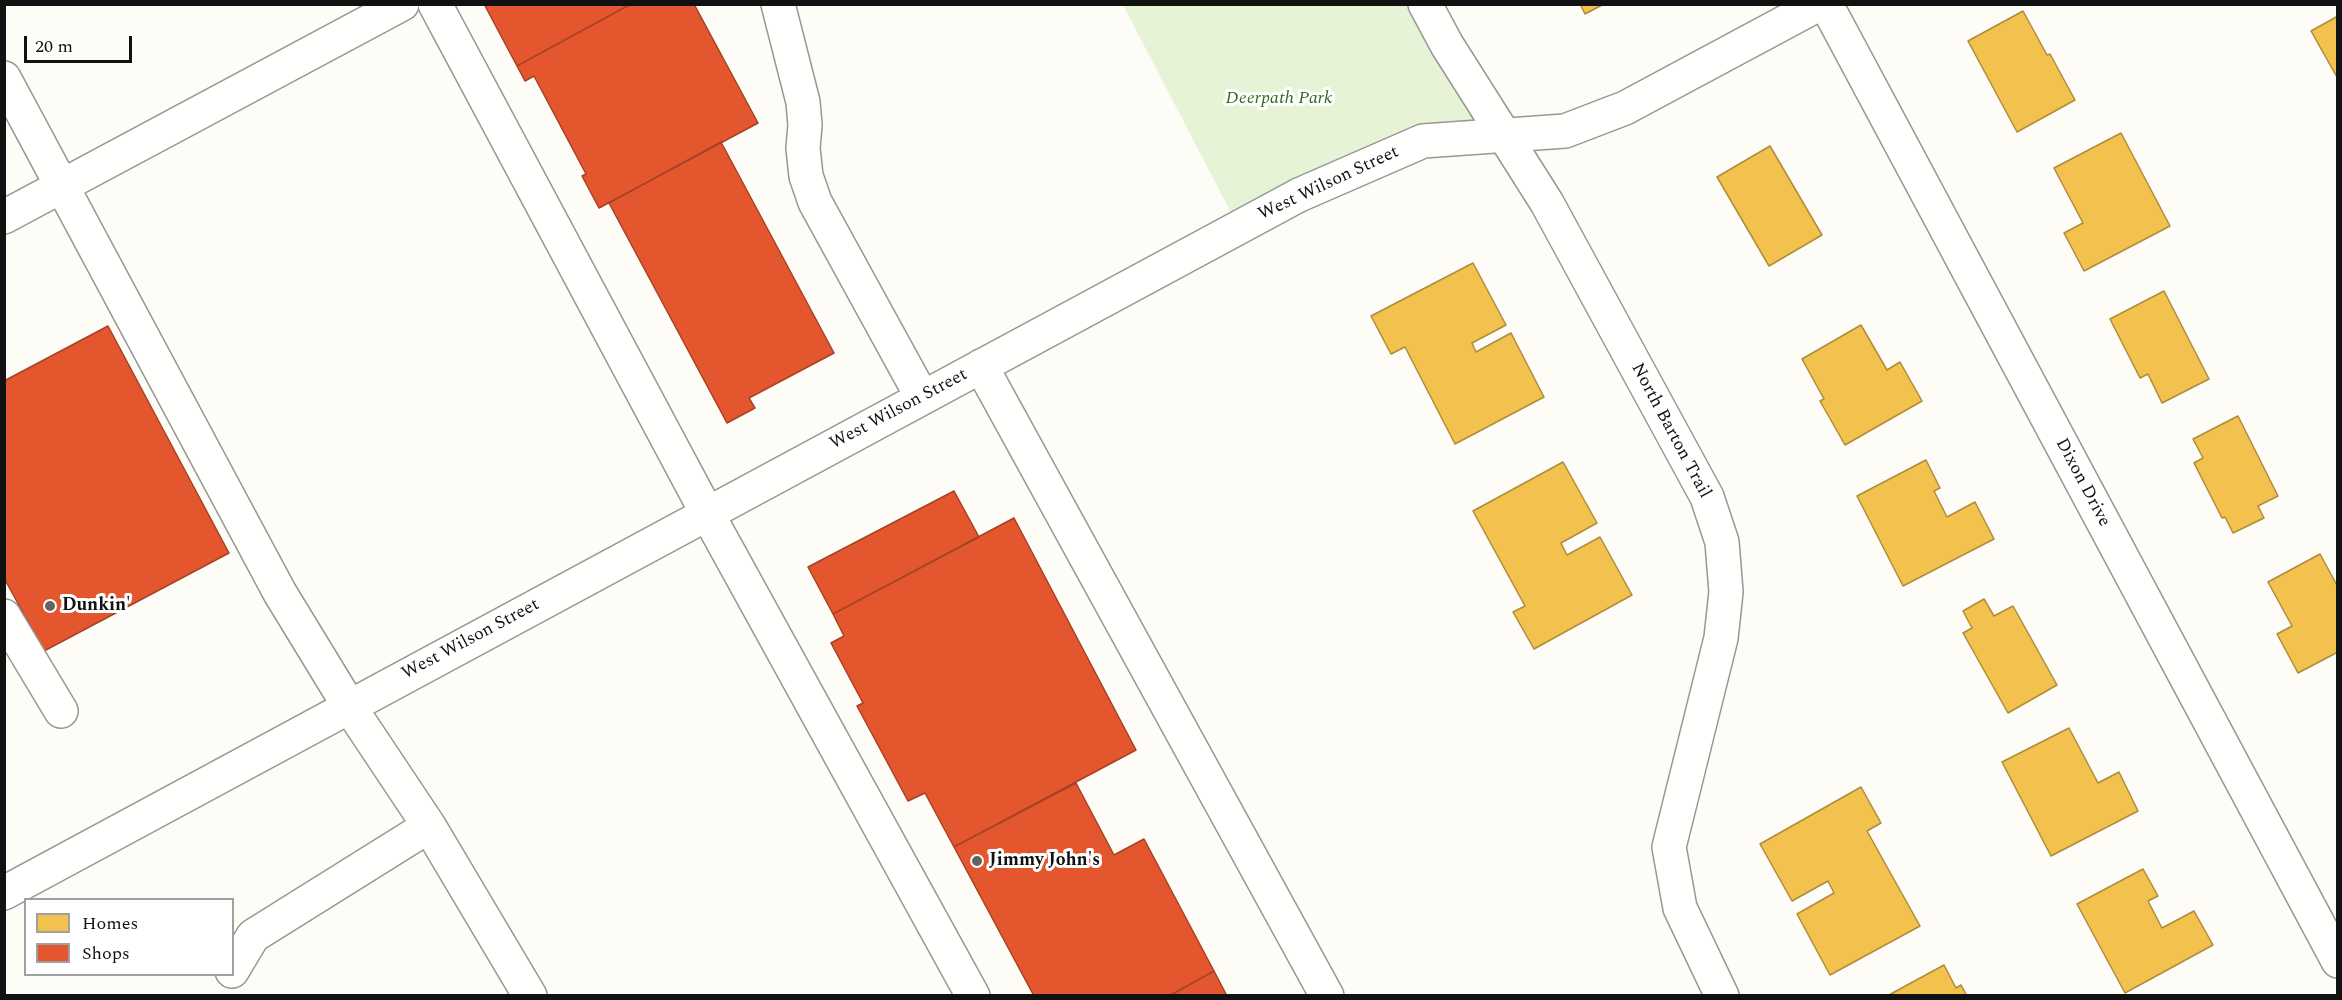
<!DOCTYPE html>
<html>
<head>
<meta charset="utf-8">
<style>
	body { margin:0 }
	#map { position:relative; width:2342px; height:1000px; overflow:hidden; background:#fdfcf7; font-family:Spectral,serif }
	canvas { display:block }
	.frame { position:absolute; inset:0; border:6px solid #111; pointer-events:none }
	.legend { position:absolute; left:24px; top:898px; width:210px; height:78px; box-sizing:border-box; background:#fff; border:2px solid #a0a0a0; margin:0; padding:8px 10px; list-style:none; font-size:18px; color:#111 }
	.legend li { display:flex; align-items:center; gap:12px; height:30px }
	.legend b { width:30px; border:2px solid #a0a0a0 }
	.scale { position:absolute; left:24px; top:36px; width:108px; height:27px; box-sizing:border-box; border:3px solid #111; border-top:0; padding-left:8px; font-size:18px; line-height:21px; white-space:nowrap; color:#111; -webkit-text-stroke:4px #fff; paint-order:stroke }
</style>
</head>
<body>
<div id="map">
<canvas width="2342" height="1000"></canvas>
<div class="frame"></div>
<ul class="legend">
<li><b style="height:16px;background:#f2c14e"></b>Homes</li>
<li><b style="height:16px;background:#e4572e"></b>Shops</li>
</ul>
<div class="scale">20 m</div>
</div>
<script>
const ctx = document.querySelector('canvas').getContext('2d');
ctx.lineJoin = 'round';
function fill(path, color) {
  ctx.fillStyle = color;
  ctx.fill(path, 'evenodd');
}
function toPath(rows) {
  const path = new Path2D();
  for (const r of rows) {
    path.moveTo(r[0], r[1]);
    for (let i = 2; i < r.length; i += 2) path.lineTo(r[i], r[i + 1]);
  }
  return path;
}
function strokePath(path, color, width, dash) {
  ctx.strokeStyle = color;
  ctx.lineWidth = width;
  ctx.lineCap = dash ? 'butt' : 'round';
  ctx.setLineDash(dash || []);
  ctx.stroke(path);
}
function label(font, color, halo, rows, align = 'center') {
  ctx.font = font + ' Spectral,serif';
  ctx.lineWidth = 6;
  ctx.setLineDash([]);
  ctx.textBaseline = 'middle';
  ctx.strokeStyle = halo;
  ctx.fillStyle = color;
  for (const [text, x, y, turn = 0] of rows) {
    ctx.save();
    ctx.translate(x, y);
    ctx.rotate((+turn || 0) * Math.PI / 180);
    ctx.textAlign = isNaN(turn) ? turn : align;
    if (halo) ctx.strokeText(text, 0, 0);
    ctx.fillText(text, 0, 0);
    ctx.restore();
  }
}
fill(toPath([
	[1123,5,1425,5,1502,134,1441,139,1239,228]
]), '#e7f3d7');
const homes = toPath([
	[1580,4,1604,4,1585,14,1580,4],
	[2023,11,2047,55,2050,54,2075,100,2017,132,1968,41,2023,11],
	[2338,16,2338,79,2311,31,2338,16],
	[2121,133,2170,226,2084,271,2064,233,2083,223,2054,168,2121,133],
	[1770,146,1822,235,1769,266,1717,177,1770,146],
	[1473,263,1506,325,1472,343,1476,352,1511,333,1544,397,1455,444,1405,347,1391,354,1371,316,1473,263],
	[2164,291,2209,379,2162,403,2148,374,2140,378,2110,319,2164,291],
	[1861,325,1887,370,1900,362,1922,401,1845,445,1820,401,1824,399,1802,359,1861,325],
	[2238,416,2278,496,2258,506,2264,518,2233,533,2225,517,2222,518,2194,463,2203,458,2193,439,2238,416],
	[1926,460,1940,488,1934,491,1947,517,1975,502,1994,539,1903,586,1857,496,1926,460],
	[1563,462,1597,523,1561,543,1567,555,1600,537,1632,595,1534,649,1513,612,1525,606,1473,511,1563,462],
	[2320,554,2338,587,2338,652,2298,673,2277,634,2292,626,2268,582,2320,554],
	[1984,599,1994,616,2013,606,2057,685,2008,713,1963,633,1972,628,1963,611,1984,599],
	[2069,728,2098,783,2119,772,2138,811,2051,856,2002,762,2069,728],
	[1861,787,1881,823,1867,831,1920,926,1830,975,1797,914,1834,893,1828,881,1792,901,1760,844,1861,787],
	[2143,869,2158,896,2148,901,2162,928,2194,911,2213,945,2125,993,2077,904,2143,869],
	[1944,965,1956,988,1961,985,1967,996,1887,996,1944,965]
]);
fill(homes, '#f2c14e');
strokePath(homes, '#ae8c3c', 1.5);
const shops = toPath([
	[484,4,631,4,517,66,484,4],
	[631,4,694,4,758,123,599,208,582,176,586,174,534,76,525,81,517,66,631,4],
	[721,142,834,353,749,398,755,408,727,423,609,203,721,142],
	[108,326,229,553,44,651,4,578,4,381,108,326],
	[954,491,979,537,833,614,808,567,954,491],
	[1014,518,1136,750,954,847,925,793,908,801,857,706,863,703,831,643,844,636,833,614,1014,518],
	[1076,783,1114,855,1144,839,1214,971,1169,996,1034,996,954,847,1076,783],
	[1214,971,1227,996,1169,996,1214,971]
]);
fill(shops, '#e4572e');
strokePath(shops, '#a54225', 1.5);
const minor = toPath([
	[435,4,707,513,973,996],
	[778,4,803,102,805,125,803,148,806,176,815,202,922,397],
	[1425,4,1447,45,1547,203,1707,497,1722,542,1726,592,1721,638,1669,847,1680,908,1722,996],
	[1826,4,2338,961],
	[4,78,280,593,349,706,429,826,530,996],
	[4,217,402,4],
	[981,366,1327,996],
	[4,616,61,711],
	[4,893,1299,195,1423,141,1565,131,1625,108,1819,4],
	[232,971,253,936,429,826]
]);
strokePath(minor, '#979795', 36);
strokePath(minor, '#fffffe', 33);
for (const [x, y, r, color] of [
	[50,606,6,"#646362"],
	[977,861,6,"#646362"]
]) {
  const dot = new Path2D();
  dot.arc(x, y, r, 0, 2 * Math.PI);
  ctx.fillStyle = color;
  ctx.fill(dot);
  strokePath(dot, '#fff', 2);
}
label('italic 18px', '#2f6b1f', '#fff', [
	["Deerpath Park",1279,99]
]);
label('18px', '#111', '#fff', [
	["West Wilson Street",1329,184,-25],
	["West Wilson Street",899,410,-28],
	["North Barton Trail",1670,431,62],
	["Dixon Drive",2082,483,62],
	["West Wilson Street",471,640,-28]
]);
label('bold 18px', '#111', '#fff', [
	["Dunkin'",62,606],
	["Jimmy John's",989,861]
], 'left');
</script>
</body>
</html>
